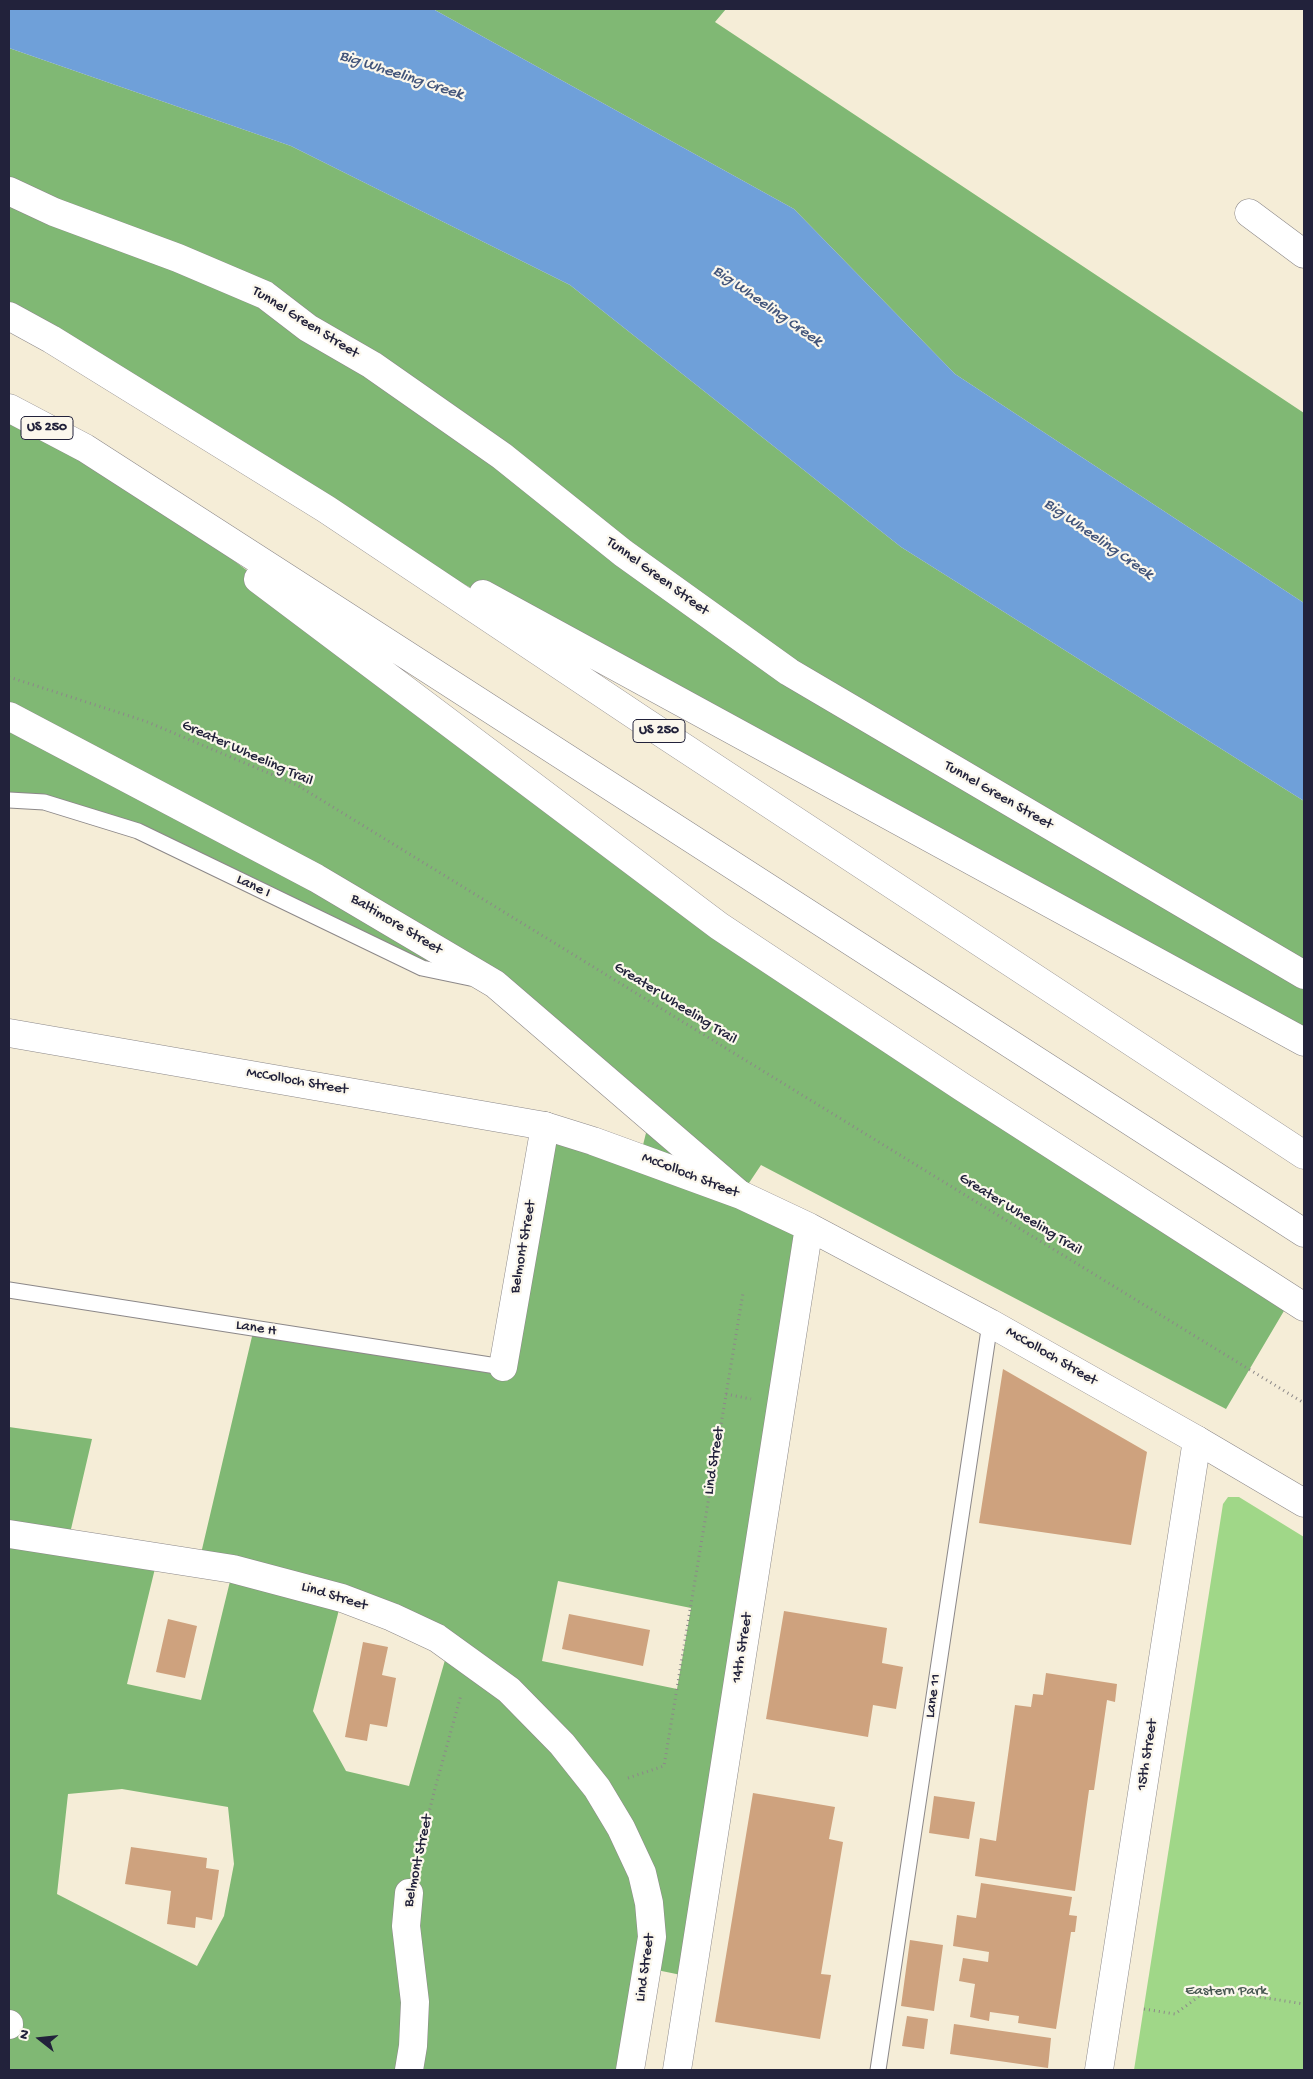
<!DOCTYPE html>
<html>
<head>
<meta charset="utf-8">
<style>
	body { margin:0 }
	#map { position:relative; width:1313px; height:2079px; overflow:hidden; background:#f5edd7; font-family:"Gochi Hand",sans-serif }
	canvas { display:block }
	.frame { position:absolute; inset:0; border:10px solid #22223b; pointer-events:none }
	.north { position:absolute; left:15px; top:2014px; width:50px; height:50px; -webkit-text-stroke:4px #fbf7ec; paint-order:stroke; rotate:286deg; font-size:14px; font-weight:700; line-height:20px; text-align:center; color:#22223b }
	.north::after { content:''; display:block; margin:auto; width:18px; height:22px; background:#22223b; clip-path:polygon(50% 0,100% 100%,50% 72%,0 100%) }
</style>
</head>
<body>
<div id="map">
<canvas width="1313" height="2079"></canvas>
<div class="frame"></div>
<div class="north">N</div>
</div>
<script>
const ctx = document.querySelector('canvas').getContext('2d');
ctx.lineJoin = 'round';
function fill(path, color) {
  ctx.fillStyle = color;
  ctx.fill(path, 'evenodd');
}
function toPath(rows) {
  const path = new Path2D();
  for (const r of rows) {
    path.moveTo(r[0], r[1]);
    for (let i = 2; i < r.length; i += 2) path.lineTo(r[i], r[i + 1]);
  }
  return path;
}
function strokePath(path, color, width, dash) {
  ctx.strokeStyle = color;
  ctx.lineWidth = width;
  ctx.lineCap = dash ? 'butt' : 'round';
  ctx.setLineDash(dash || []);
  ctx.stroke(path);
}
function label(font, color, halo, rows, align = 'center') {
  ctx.font = font + ' "Gochi Hand",sans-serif';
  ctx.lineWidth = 4.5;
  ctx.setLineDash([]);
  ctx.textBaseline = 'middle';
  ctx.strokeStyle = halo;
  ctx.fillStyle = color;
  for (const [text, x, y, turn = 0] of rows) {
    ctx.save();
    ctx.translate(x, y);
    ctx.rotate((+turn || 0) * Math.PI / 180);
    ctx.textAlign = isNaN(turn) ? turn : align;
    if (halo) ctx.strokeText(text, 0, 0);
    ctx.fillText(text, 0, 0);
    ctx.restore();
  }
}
fill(toPath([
	[1228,1497,1239,1497,1304,1537,1304,2070,1134,2070,1223,1504]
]), '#a0d788');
fill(toPath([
	[433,9,726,9,715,22,1304,413,1304,603,955,374,794,209],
	[9,48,291,146,570,285,901,547,1304,801,1304,1042,326,509,9,322],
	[9,408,85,448,561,808,1291,1299,1226,1409,761,1165,741,1195,809,1227,691,1977,647,1968,630,2070,9,2070,9,1427,92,1439,68,1542,158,1556,127,1684,201,1700,233,1569,199,1562,254,1328,503,1367,545,1126,640,1157,650,1117,494,984,422,968,138,831,9,800],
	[558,1581,691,1608,677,1689,542,1661],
	[342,1598,449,1646,409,1786,346,1771,313,1711],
	[122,1789,228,1807,234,1864,224,1916,197,1966,57,1894,68,1794]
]), '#80b874');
fill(toPath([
	[9,9,433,9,794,209,955,374,1304,603,1304,801,901,547,570,285,291,146,9,48]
]), '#6fa0d9');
fill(toPath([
	[1003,1369,1147,1452,1131,1545,979,1523],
	[784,1611,887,1628,882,1663,903,1667,896,1709,873,1705,868,1737,766,1719],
	[569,1614,650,1630,643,1666,562,1649],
	[168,1619,197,1626,185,1678,156,1672],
	[363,1642,388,1647,382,1675,396,1678,387,1727,370,1724,367,1741,345,1737],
	[1046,1673,1117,1684,1115,1702,1107,1700,1094,1790,1089,1790,1075,1891,975,1876,980,1838,996,1841,1015,1705,1031,1707,1033,1694,1043,1695],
	[753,1793,835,1807,829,1839,843,1842,821,1974,831,1975,820,2039,715,2022],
	[934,1796,975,1802,969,1839,929,1833],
	[131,1847,207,1858,206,1868,219,1870,212,1920,196,1917,195,1928,167,1924,171,1891,125,1884],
	[981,1883,1072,1897,1069,1915,1077,1916,1075,1932,1071,1932,1056,2029,1018,2023,1019,2016,990,2012,989,2021,970,2017,975,1984,959,1981,963,1958,988,1962,989,1952,953,1946,957,1915,976,1918],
	[910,1940,943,1945,934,2011,901,2006],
	[907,2016,928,2019,924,2049,902,2046],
	[954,2024,1051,2038,1048,2068,950,2054]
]), '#cea27e');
const service = toPath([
	[9,800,44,802,138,831,422,968,470,978],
	[9,1290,503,1367],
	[878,2070,990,1323]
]);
const minor = toPath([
	[9,191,54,212,178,258,265,295,308,328,372,365,502,456,623,553,789,672,1304,975],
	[1249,213,1304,254],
	[9,716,316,878,495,984,738,1193],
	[503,1367,545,1126],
	[1197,1440,1304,1503],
	[9,1534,233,1569,342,1598,392,1617,437,1638,509,1690,562,1744,597,1788,621,1828,642,1873,649,1903,652,1937,630,2070],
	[9,2024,9,2025],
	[409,2070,413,2046,415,2002,406,1926,409,1893]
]);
const tertiary = toPath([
	[9,1033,545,1126,593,1141,741,1195,809,1227,990,1323,1197,1440,1099,2070],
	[677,2070,809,1227]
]);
const motorway = toPath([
	[9,316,51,339,326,509,642,720,1304,1155],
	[9,408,85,448,1304,1233],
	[258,579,719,926,962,1087,1304,1307],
	[483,594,1304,1042]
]);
strokePath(service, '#8c8889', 17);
strokePath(minor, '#8c8889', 29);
strokePath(tertiary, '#8c8889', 29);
strokePath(motorway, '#8c8889', 29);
strokePath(toPath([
	[9,677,145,721,297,785,1304,1403],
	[726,1394,751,1399],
	[628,1778,664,1766,743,1293],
	[417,1863,434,1792,461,1695],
	[1144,2009,1175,2014,1209,1989,1304,2004]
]), '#8c8889', 3, [1, 4]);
strokePath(service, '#fff', 15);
strokePath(minor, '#fff', 28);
strokePath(tertiary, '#fff', 28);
strokePath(motorway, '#fff', 28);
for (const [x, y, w] of [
	[47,428,52],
	[659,731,52]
]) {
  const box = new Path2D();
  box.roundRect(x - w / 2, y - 11.5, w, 23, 4);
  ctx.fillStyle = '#fbf7ec';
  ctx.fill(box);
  strokePath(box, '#22223b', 1);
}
label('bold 14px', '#22223b', null, [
	["US 250",47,428],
	["US 250",659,731]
]);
label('15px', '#22223b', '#fbf7ec', [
	["Tunnel Green Street",305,323,32],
	["Tunnel Green Street",657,577,36],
	["Greater Wheeling Trail",247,754,24],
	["Tunnel Green Street",998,796,30],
	["Lane I",253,887,26],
	["Baltimore Street",396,925,31],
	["Greater Wheeling Trail",675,1004,32],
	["McColloch Street",297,1082,10],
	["McColloch Street",690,1176,21],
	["Greater Wheeling Trail",1020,1215,32],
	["Belmont Street",524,1247,-80],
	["Lane H",256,1329,9],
	["McColloch Street",1051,1357,30],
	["Lind Street",715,1461,-81],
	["Lind Street",334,1597,17],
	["14th Street",743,1648,-81],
	["Lane 11",934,1696,-82],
	["15th Street",1148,1755,-81],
	["Belmont Street",419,1861,-78],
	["Lind Street",646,1968,-82]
]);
label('15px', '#485852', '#fbf7ec', [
	["Eastern Park",1226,1992]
]);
label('italic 16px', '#41547a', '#fbf7ec', [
	["Big Wheeling Creek",401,76,18],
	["Big Wheeling Creek",767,307,35],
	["Big Wheeling Creek",1098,540,35]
]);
</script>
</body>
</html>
